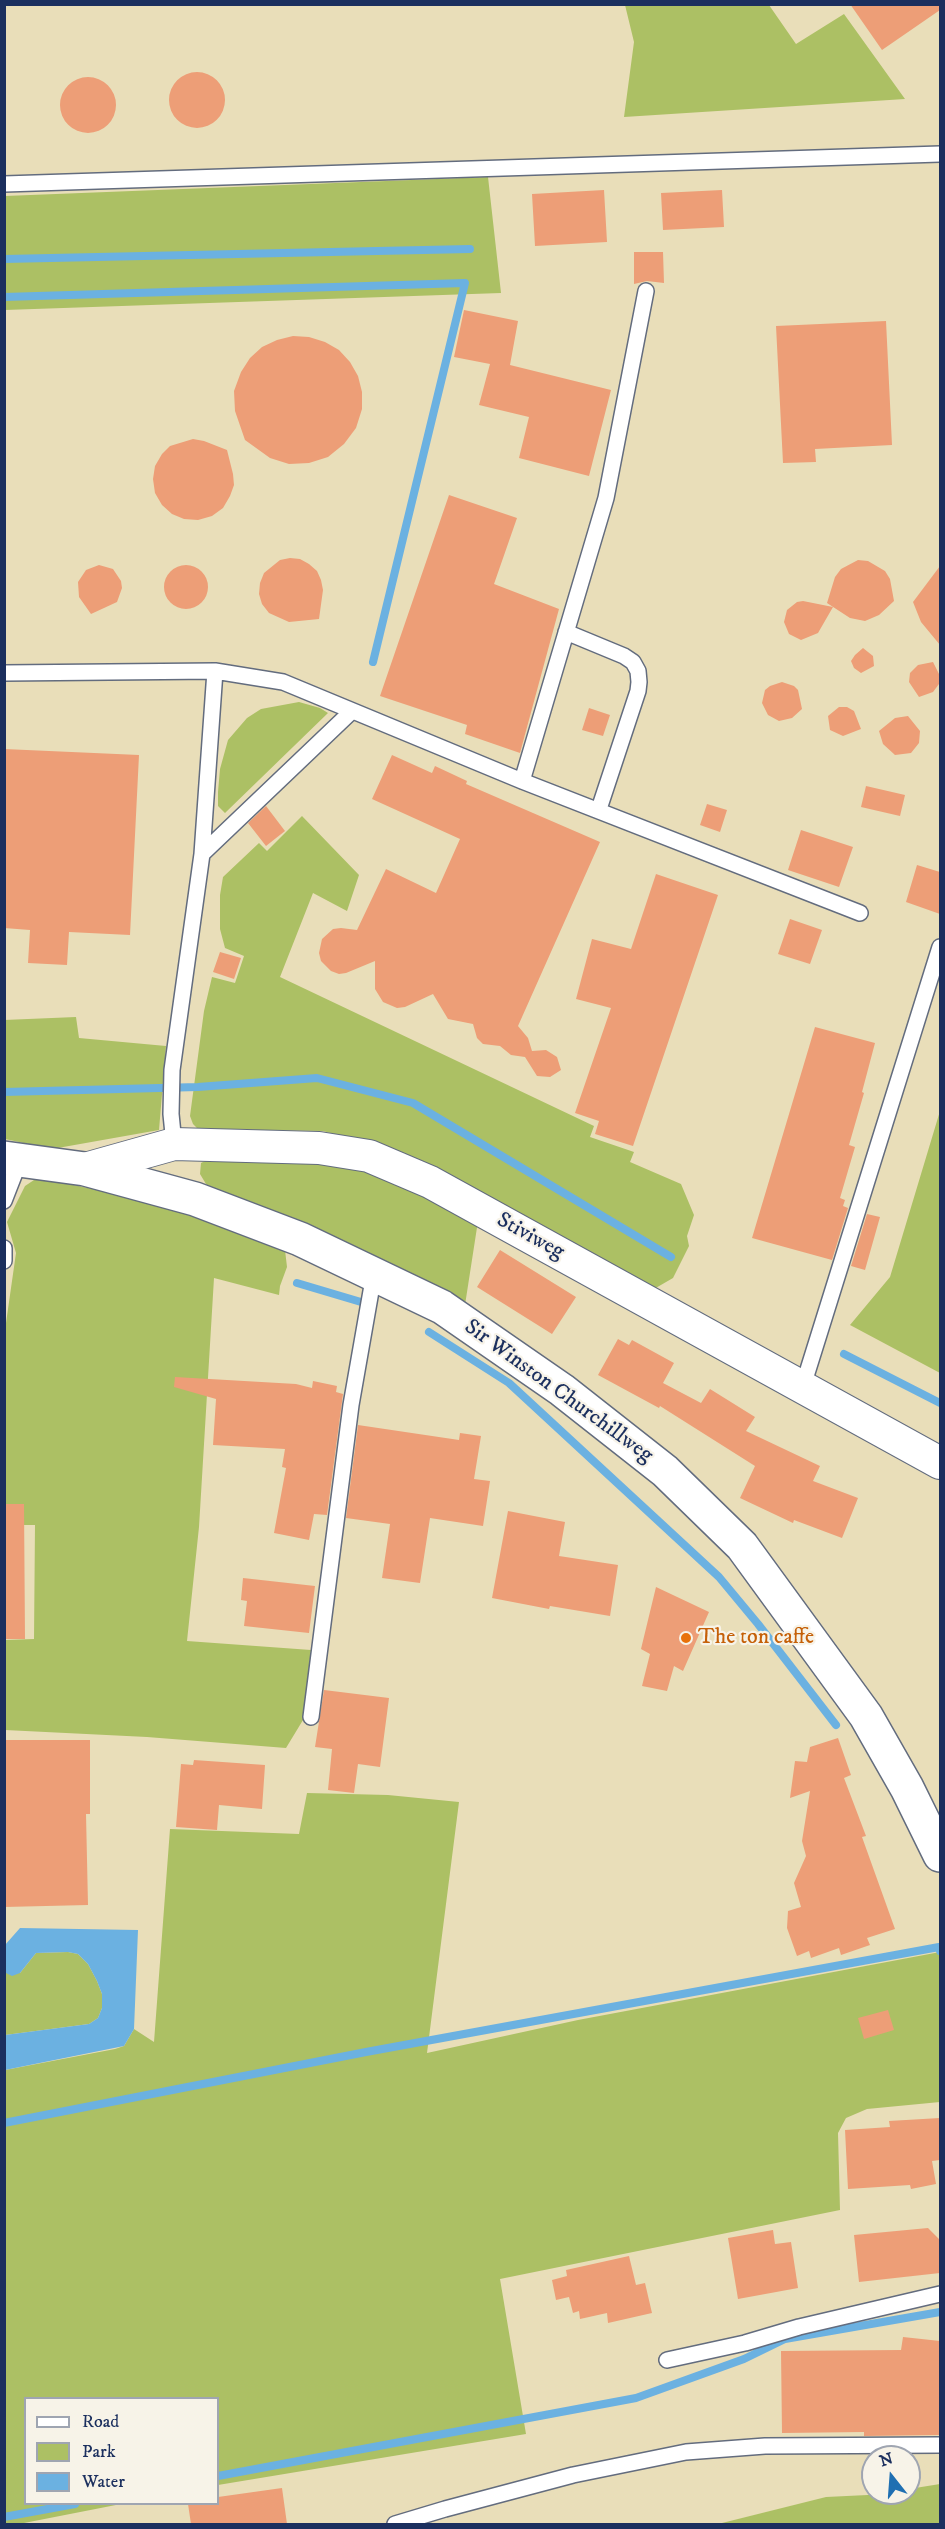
<!DOCTYPE html>
<html>
<head>
<meta charset="utf-8">
<style>
	body { margin:0 }
	#map { position:relative; width:945px; height:2529px; overflow:hidden; background:#e9deb9; font-family:"IM FELL DW Pica",serif }
	canvas { display:block }
	.frame { position:absolute; inset:0; border:6px solid #1b2f5e; pointer-events:none }
	.legend { position:absolute; left:24px; top:2397px; width:195px; height:108px; box-sizing:border-box; background:#f7f3e8; border:2px solid #9fa5b1; margin:0; padding:8px 10px; list-style:none; font-size:18px; color:#1b2f5e }
	.legend li { display:flex; align-items:center; gap:12px; height:30px }
	.legend b { width:30px; border:2px solid #9fa5b1 }
	.north { position:absolute; left:861px; top:2445px; width:60px; height:60px; box-sizing:border-box; background:#f7f3e8; border:2px solid #9fa5b1; border-radius:50%; rotate:343deg; font-size:16px; font-weight:700; line-height:24px; text-align:center; color:#1b2f5e }
	.north::after { content:''; display:block; margin:auto; width:21px; height:27px; background:#1f6fb2; clip-path:polygon(50% 0,100% 100%,50% 72%,0 100%) }
</style>
</head>
<body>
<div id="map">
<canvas width="945" height="2529"></canvas>
<div class="frame"></div>
<ul class="legend">
<li><b style="height:8px;background:#fff"></b>Road</li>
<li><b style="height:16px;background:#acc064"></b>Park</li>
<li><b style="height:16px;background:#6bb1e1"></b>Water</li>
</ul>
<div class="north">N</div>
</div>
<script>
const ctx = document.querySelector('canvas').getContext('2d');
ctx.lineJoin = 'round';
function fill(path, color) {
  ctx.fillStyle = color;
  ctx.fill(path, 'evenodd');
}
function toPath(rows) {
  const path = new Path2D();
  for (const r of rows) {
    if (r.length === 3) {
      path.moveTo(r[0] + r[2], r[1]);
      path.arc(r[0], r[1], r[2], 0, 2 * Math.PI);
      continue;
    }
    path.moveTo(r[0], r[1]);
    for (let i = 2; i < r.length; i += 2) path.lineTo(r[i], r[i + 1]);
  }
  return path;
}
function strokePath(path, color, width, dash) {
  ctx.strokeStyle = color;
  ctx.lineWidth = width;
  ctx.lineCap = dash ? 'butt' : 'round';
  ctx.setLineDash(dash || []);
  ctx.stroke(path);
}
function label(font, color, halo, rows, align = 'center') {
  ctx.font = font + ' "IM FELL DW Pica",serif';
  ctx.lineWidth = 4.5;
  ctx.setLineDash([]);
  ctx.textBaseline = 'middle';
  ctx.strokeStyle = halo;
  ctx.fillStyle = color;
  for (const [text, x, y, turn = 0] of rows) {
    ctx.save();
    ctx.translate(x, y);
    ctx.rotate((+turn || 0) * Math.PI / 180);
    ctx.textAlign = isNaN(turn) ? turn : align;
    if (halo) ctx.strokeText(text, 0, 0);
    ctx.fillText(text, 0, 0);
    ctx.restore();
  }
}
fill(toPath([
	[625,5,769,5,796,44,844,14,905,99,624,117,634,42],
	[488,177,501,293,5,310,5,196],
	[299,702,320,708,328,713,225,813,218,806,218,792,220,769,228,740,247,718,261,709],
	[302,816,359,875,347,911,313,893,280,977,594,1126,590,1137,634,1152,630,1162,681,1184,694,1215,687,1236,689,1246,673,1278,654,1289,364,1142,323,1131,198,1129,193,1124,190,1116,204,1011,212,977,235,983,244,956,225,948,220,929,220,895,223,877,259,843,267,851],
	[76,1017,79,1038,166,1046,159,1130,52,1149,5,1139,4,1020],
	[940,1111,940,1373,850,1325,890,1277],
	[327,1159,392,1178,478,1221,465,1305,216,1191,206,1184,200,1174,201,1163,207,1160],
	[45,1179,121,1195,181,1211,285,1250,287,1267,280,1286,279,1295,214,1278,199,1527,187,1641,311,1650,303,1720,286,1748,147,1737,5,1730,5,1640,34,1639,35,1525,4,1525,5,1330,16,1253,7,1222,25,1186,34,1180],
	[307,1793,388,1795,459,1802,427,2053,578,2020,940,1952,940,2102,867,2109,846,2118,838,2133,840,2210,500,2279,526,2434,218,2485,218,2398,26,2398,26,2504,121,2504,19,2524,5,2524,5,2070,115,2049,124,2046,134,2029,154,2042,170,1829,299,1834],
	[68,1952,78,1954,88,1964,97,1981,102,1994,102,2008,98,2018,89,2024,5,2035,4,1971,6,1973,20,1973,36,1953],
	[940,2484,940,2524,718,2524,826,2497,909,2493,909,2489]
]), '#acc064');
fill(toPath([
	[20,1928,138,1930,134,2029,124,2046,5,2070,5,2035,89,2024,98,2018,102,2008,102,1994,97,1981,88,1964,78,1954,68,1952,36,1953,20,1973,12,1976,6,1973,5,1945]
]), '#6bb1e1');
strokePath(toPath([
	[4,259,470,249],
	[4,297,465,283,373,662],
	[4,1092,198,1087,317,1078,413,1103,671,1257],
	[297,1283,361,1302],
	[429,1332,509,1383,719,1577,758,1624,836,1725],
	[844,1354,940,1403],
	[4,2123,366,2052,939,1947,940,1951],
	[218,2476,636,2398,744,2359,785,2339,940,2312],
	[4,2517,75,2504]
]), '#6bb1e1', 8);
fill(toPath([
	[850,4,940,4,940,10,882,50],
	[197,100,28],
	[88,105,28],
	[604,190,607,242,535,246,532,194],
	[722,190,724,227,663,230,661,193],
	[634,252,663,252,664,283,647,281,634,284],
	[464,310,518,321,510,365,611,390,589,476,519,458,529,417,479,405,490,364,454,357],
	[886,321,892,445,815,449,816,462,783,463,776,326],
	[293,336,309,337,325,342,339,350,350,362,358,376,362,392,362,409,356,428,344,444,328,457,309,463,289,464,270,458,245,440,235,411,234,391,241,372,250,358,262,347,277,340],
	[193,439,204,441,227,450,233,474,234,485,230,496,223,508,212,516,198,520,184,519,172,514,162,505,155,493,153,479,155,466,162,454,170,446],
	[449,495,517,518,494,584,559,609,520,753,465,734,467,725,380,696],
	[290,558,300,559,309,564,317,571,321,580,323,590,319,619,289,622,269,613,262,604,259,594,260,583,264,573,280,560],
	[858,560,868,561,885,571,890,579,894,601,879,615,865,621,850,618,827,603,835,577,841,569],
	[186,587,22],
	[99,565,113,569,121,581,122,588,117,602,91,614,79,597,78,582,86,570],
	[940,566,940,645,921,622,913,602],
	[803,601,833,607,818,633,801,640,789,634,784,622,787,610,797,602],
	[863,648,873,656,874,666,861,673,854,668,851,661,855,655],
	[933,662,939,674,939,684,933,692,919,697,909,682,910,673,918,665],
	[782,682,794,686,798,690,802,709,792,718,779,721,768,715,762,703,765,690,770,686],
	[839,707,847,707,854,711,861,729,843,736,830,730,828,716],
	[589,708,610,715,603,736,582,730],
	[908,716,920,731,919,743,911,753,895,755,883,744,879,731,895,718],
	[4,749,139,755,130,935,69,932,67,965,28,963,30,930,4,928],
	[392,755,432,773,435,766,467,781,466,784,600,842,518,1026,528,1038,532,1051,546,1050,557,1057,561,1070,550,1077,537,1076,525,1057,511,1055,500,1046,483,1044,477,1038,473,1024,448,1019,433,994,405,1007,397,1008,383,1002,375,989,375,961,346,973,339,974,331,971,321,961,319,953,322,939,333,929,341,928,357,930,386,869,436,893,460,839,372,799],
	[866,786,905,795,900,816,861,807],
	[707,804,727,810,720,832,700,825],
	[266,806,285,831,266,846,248,823],
	[801,830,853,847,839,887,788,870],
	[917,865,940,872,940,914,906,902],
	[656,874,718,895,633,1146,595,1134,599,1121,575,1113,611,1008,576,999,592,939,631,949],
	[790,919,822,930,810,964,778,954],
	[220,952,241,958,234,979,213,972],
	[815,1027,875,1043,862,1092,864,1093,849,1145,855,1147,840,1198,845,1200,843,1206,848,1208,832,1260,752,1238],
	[867,1214,880,1217,865,1270,851,1266],
	[500,1250,576,1297,552,1334,477,1287],
	[618,1339,629,1345,632,1340,674,1363,663,1383,701,1403,710,1389,755,1417,746,1431,820,1466,813,1481,858,1498,842,1538,794,1520,793,1523,740,1498,755,1466,660,1406,659,1408,598,1375],
	[175,1377,296,1384,312,1388,313,1381,337,1386,336,1392,343,1394,327,1515,314,1514,309,1540,274,1533,286,1468,282,1467,285,1449,213,1445,216,1399,174,1387],
	[358,1425,459,1440,460,1433,481,1436,474,1479,490,1481,483,1526,430,1518,420,1583,382,1578,390,1524,346,1518],
	[4,1504,24,1504,25,1639,4,1639],
	[508,1511,565,1522,559,1556,618,1565,610,1616,550,1606,549,1609,492,1598],
	[243,1578,315,1586,309,1633,244,1626,247,1601,241,1600],
	[656,1587,709,1612,683,1671,674,1666,667,1691,642,1686,650,1654,641,1649],
	[324,1690,389,1698,380,1767,358,1764,354,1793,328,1790,332,1749,315,1747],
	[838,1738,851,1775,844,1778,866,1836,862,1837,895,1929,867,1938,870,1945,841,1955,839,1948,811,1958,809,1951,797,1956,787,1928,788,1911,801,1907,794,1883,806,1856,802,1841,810,1791,790,1798,795,1761,807,1762,810,1747],
	[4,1740,90,1740,90,1814,86,1814,88,1905,4,1907],
	[194,1760,265,1765,262,1809,219,1805,217,1830,176,1827,181,1764,193,1765],
	[888,2010,894,2030,864,2039,858,2018],
	[940,2118,940,2160,932,2161,936,2184,911,2189,910,2185,848,2189,845,2130,890,2127,889,2121],
	[928,2228,940,2240,940,2273,859,2282,854,2235],
	[773,2230,775,2244,791,2242,798,2288,738,2299,728,2238],
	[629,2256,636,2285,645,2283,652,2313,608,2323,607,2313,580,2319,579,2311,573,2313,569,2297,556,2300,552,2280,567,2276,566,2270],
	[903,2337,940,2341,940,2435,864,2436,864,2432,782,2433,781,2351,901,2350],
	[282,2488,287,2524,191,2524,188,2504,218,2504,218,2497]
]), '#ed9e77');
const service = toPath([
	[4,184,940,154],
	[566,632,624,656,633,662,638,671,639,682,638,691,599,809],
	[4,673,215,671,283,682,522,781,860,913],
	[522,781,606,498,646,291],
	[202,854,352,711],
	[174,1144,171,1114,172,1070,202,854,215,671],
	[4,1201,20,1160],
	[4,1248,4,1261],
	[802,1389,940,947],
	[311,1717,351,1405,374,1274],
	[667,2360,745,2343,799,2327,940,2294],
	[395,2524,445,2509,573,2475,686,2452,765,2446,940,2445]
]);
const minor = toPath([
	[85,1169,174,1144,319,1148,369,1156,430,1182,940,1463]
]);
const tertiary = toPath([
	[4,1158,85,1169,195,1199,300,1239,442,1307,562,1390,665,1471,742,1546,866,1716,907,1788,940,1855]
]);
strokePath(service, '#636c7e', 18);
strokePath(minor, '#636c7e', 34);
strokePath(tertiary, '#636c7e', 36);
strokePath(service, '#fff', 15);
strokePath(minor, '#fff', 32);
strokePath(tertiary, '#fff', 33);
for (const [x, y, r, color] of [
	[686,1638,6,"#e8710a"]
]) {
  const dot = new Path2D();
  dot.arc(x, y, r, 0, 2 * Math.PI);
  ctx.fillStyle = color;
  ctx.fill(dot);
  strokePath(dot, '#f7f3e8', 2);
}
label('22px', '#1b2f5e', '#f7f3e8', [
	["Stiviweg",530,1237,29],
	["Sir Winston Churchillweg",558,1392,36]
]);
label('22px', '#c56008', '#f7f3e8', [
	["The ton caffe",698,1638]
], 'left');
</script>
</body>
</html>
